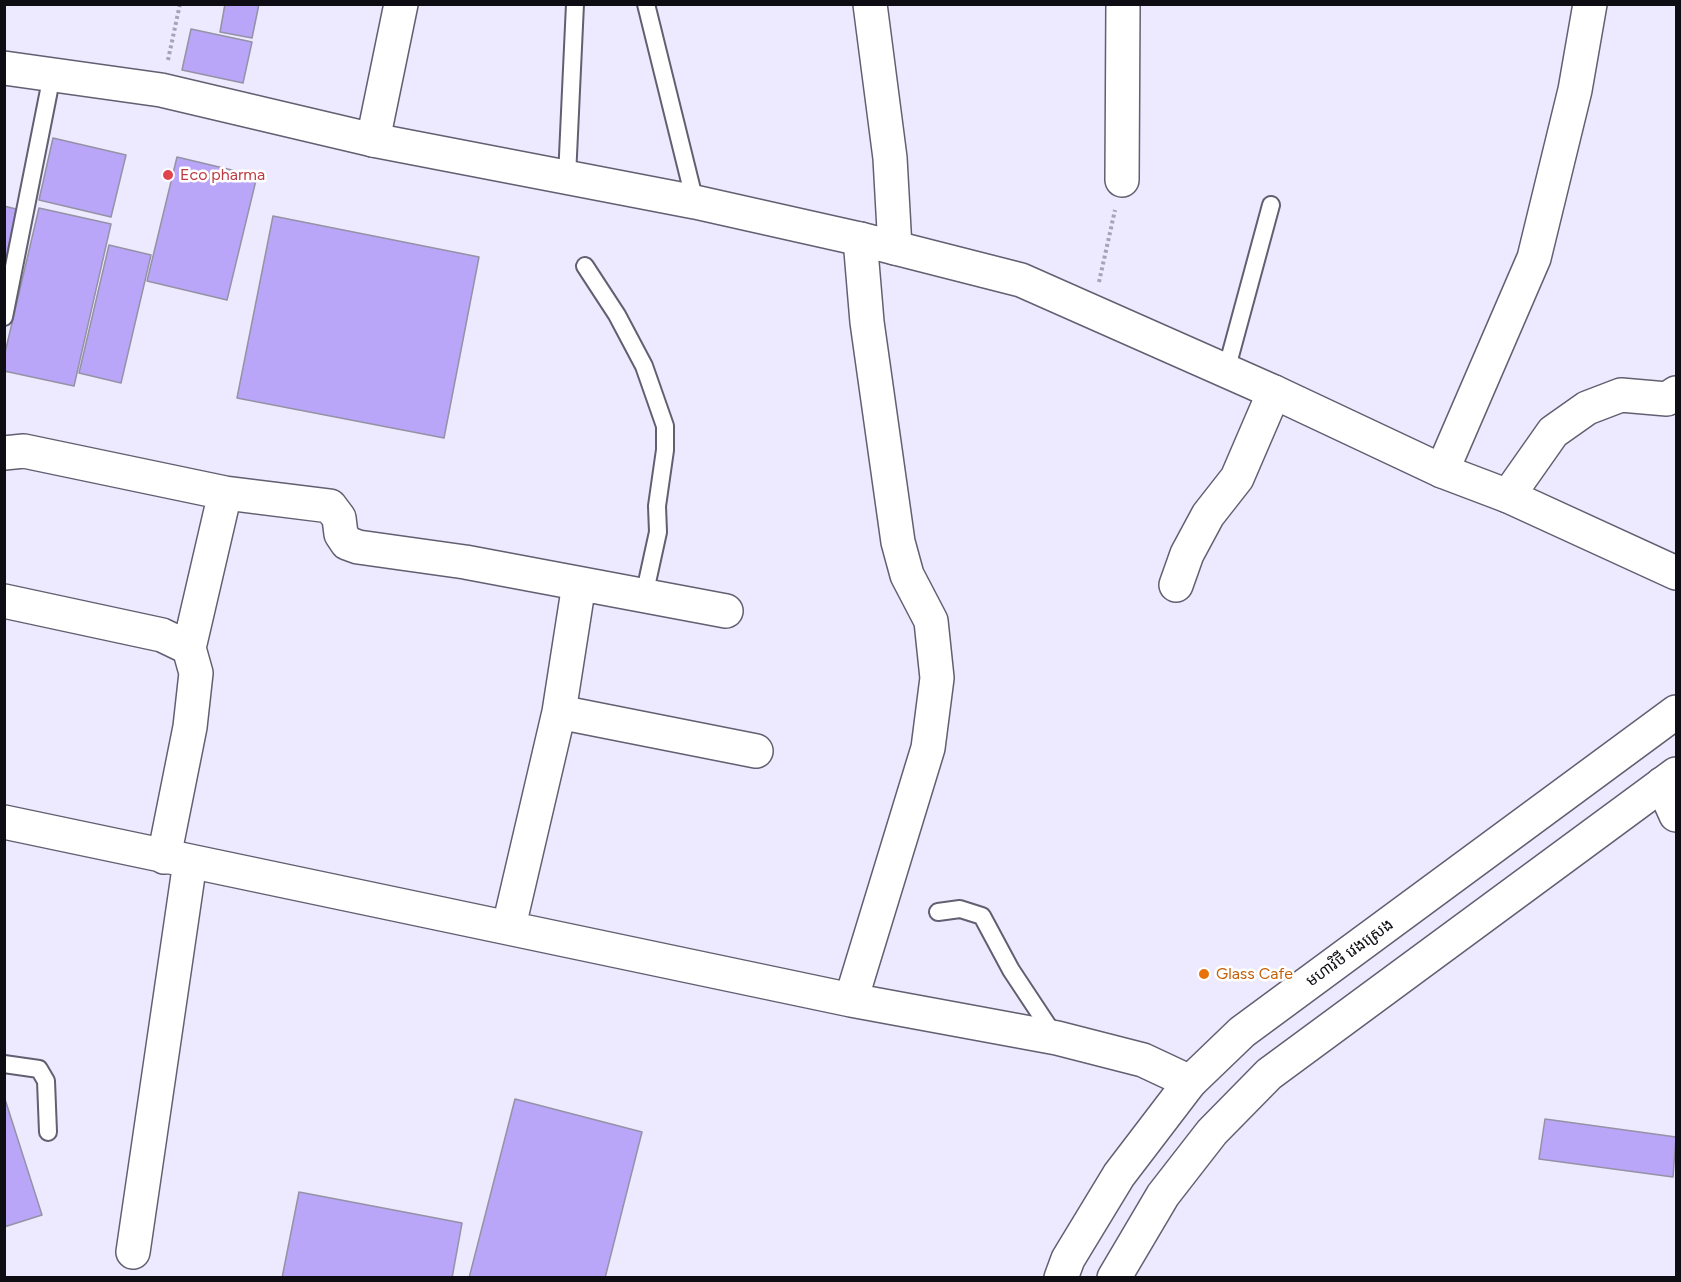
<!DOCTYPE html>
<html>
<head>
<meta charset="utf-8">
<style>
	body { margin:0 }
	#map { position:relative; width:1681px; height:1282px; overflow:hidden; background:#ede9fe; font-family:Figtree,sans-serif }
	canvas { display:block }
	.frame { position:absolute; inset:0; border:6px solid #0e0d14; pointer-events:none }
</style>
</head>
<body>
<div id="map">
<canvas width="1681" height="1282"></canvas>
<div class="frame"></div>
</div>
<script>
const ctx = document.querySelector('canvas').getContext('2d');
ctx.lineJoin = 'round';
function fill(path, color) {
  ctx.fillStyle = color;
  ctx.fill(path, 'evenodd');
}
function toPath(rows) {
  const path = new Path2D();
  for (const r of rows) {
    path.moveTo(r[0], r[1]);
    for (let i = 2; i < r.length; i += 2) path.lineTo(r[i], r[i + 1]);
  }
  return path;
}
function strokePath(path, color, width, dash) {
  ctx.strokeStyle = color;
  ctx.lineWidth = width;
  ctx.lineCap = dash ? 'butt' : 'round';
  ctx.setLineDash(dash || []);
  ctx.stroke(path);
}
function label(font, color, halo, rows, align = 'center') {
  ctx.font = font + ' Figtree,"Noto Sans Khmer",sans-serif';
  ctx.lineWidth = 5;
  ctx.setLineDash([]);
  ctx.textBaseline = 'middle';
  ctx.strokeStyle = halo;
  ctx.fillStyle = color;
  for (const [text, x, y, turn = 0] of rows) {
    ctx.save();
    ctx.translate(x, y);
    ctx.rotate((+turn || 0) * Math.PI / 180);
    ctx.textAlign = isNaN(turn) ? turn : align;
    if (halo) ctx.strokeText(text, 0, 0);
    ctx.fillText(text, 0, 0);
    ctx.restore();
  }
}
const building = toPath([
	[225,4,259,4,252,38,220,32,225,4],
	[191,29,252,42,243,83,182,70,191,29],
	[53,138,126,155,111,217,39,200,53,138],
	[177,157,257,176,227,300,147,281,177,157],
	[4,206,16,209,4,270,4,206],
	[39,208,111,224,74,386,4,371,4,357,39,208],
	[273,216,479,257,444,438,237,398,273,216],
	[109,245,151,255,121,383,79,373,109,245],
	[4,1096,42,1215,4,1227,4,1096],
	[515,1099,642,1132,605,1278,469,1278,515,1099],
	[1545,1119,1676,1137,1673,1177,1539,1159,1545,1119],
	[299,1192,462,1223,452,1278,282,1278,299,1192]
]);
fill(building, '#b9a6f9');
strokePath(building, '#9592a5', 1.5);
const lane = toPath([
	[646,4,695,202],
	[567,177,575,4],
	[585,266,617,315,644,366,665,426,665,450,657,506,658,532,644,596],
	[4,317,52,75],
	[1226,371,1271,205],
	[938,912,960,909,982,916,1011,970,1056,1038],
	[4,1064,39,1069,46,1081,48,1132]
]);
const street = toPath([
	[870,4,890,158,895,248],
	[373,140,401,4],
	[1122,180,1123,4],
	[4,453,24,451,225,493,330,506,339,518,341,534,347,543,358,547,465,562,726,611],
	[1442,471,1534,258,1575,90,1590,4],
	[1508,496,1553,432,1587,408,1621,395,1667,399,1676,393],
	[1176,585,1187,554,1208,515,1237,478,1274,392],
	[4,601,162,635,189,648,196,673,190,727,164,857],
	[189,648,225,493],
	[559,712,756,751],
	[1662,784,1676,815],
	[4,822,851,1000,1057,1038,1143,1060,1190,1082],
	[509,926,559,712,579,584],
	[851,1000,928,748,937,678,931,621,907,575,898,542,867,322,860,239],
	[133,1252,190,862]
]);
const secondary = toPath([
	[4,68,161,90,373,140,695,202,860,239,1021,280,1274,392,1442,471,1508,496,1676,573]
]);
const primary = toPath([
	[1061,1278,1068,1259,1119,1175,1190,1082,1242,1032,1676,712],
	[1114,1278,1163,1195,1212,1132,1269,1074,1676,774]
]);
strokePath(lane, '#625f71', 20);
strokePath(street, '#625f71', 36);
strokePath(secondary, '#625f71', 36);
strokePath(primary, '#625f71', 36);
strokePath(toPath([
	[168,60,180,4],
	[1099,282,1115,210]
]), '#a6a3b4', 4, [3, 3]);
strokePath(lane, '#fff', 16);
strokePath(street, '#fff', 33);
strokePath(secondary, '#fff', 33);
strokePath(primary, '#fff', 33);
for (const [x, y, r, color] of [
	[168,175,6,"#e0444e"],
	[1204,974,6,"#e8710a"]
]) {
  const dot = new Path2D();
  dot.arc(x, y, r, 0, 2 * Math.PI);
  ctx.fillStyle = color;
  ctx.fill(dot);
  strokePath(dot, '#fff', 2);
}
label('16px', '#be3a42', '#fff', [
	["Eco pharma",180,175]
], 'left');
label('16px', '#0e0d14', '#fff', [
	["មហាវិថី វេងស្រេង",1350,953,-36]
]);
label('16px', '#c56008', '#fff', [
	["Glass Cafe",1216,974]
], 'left');
</script>
</body>
</html>
